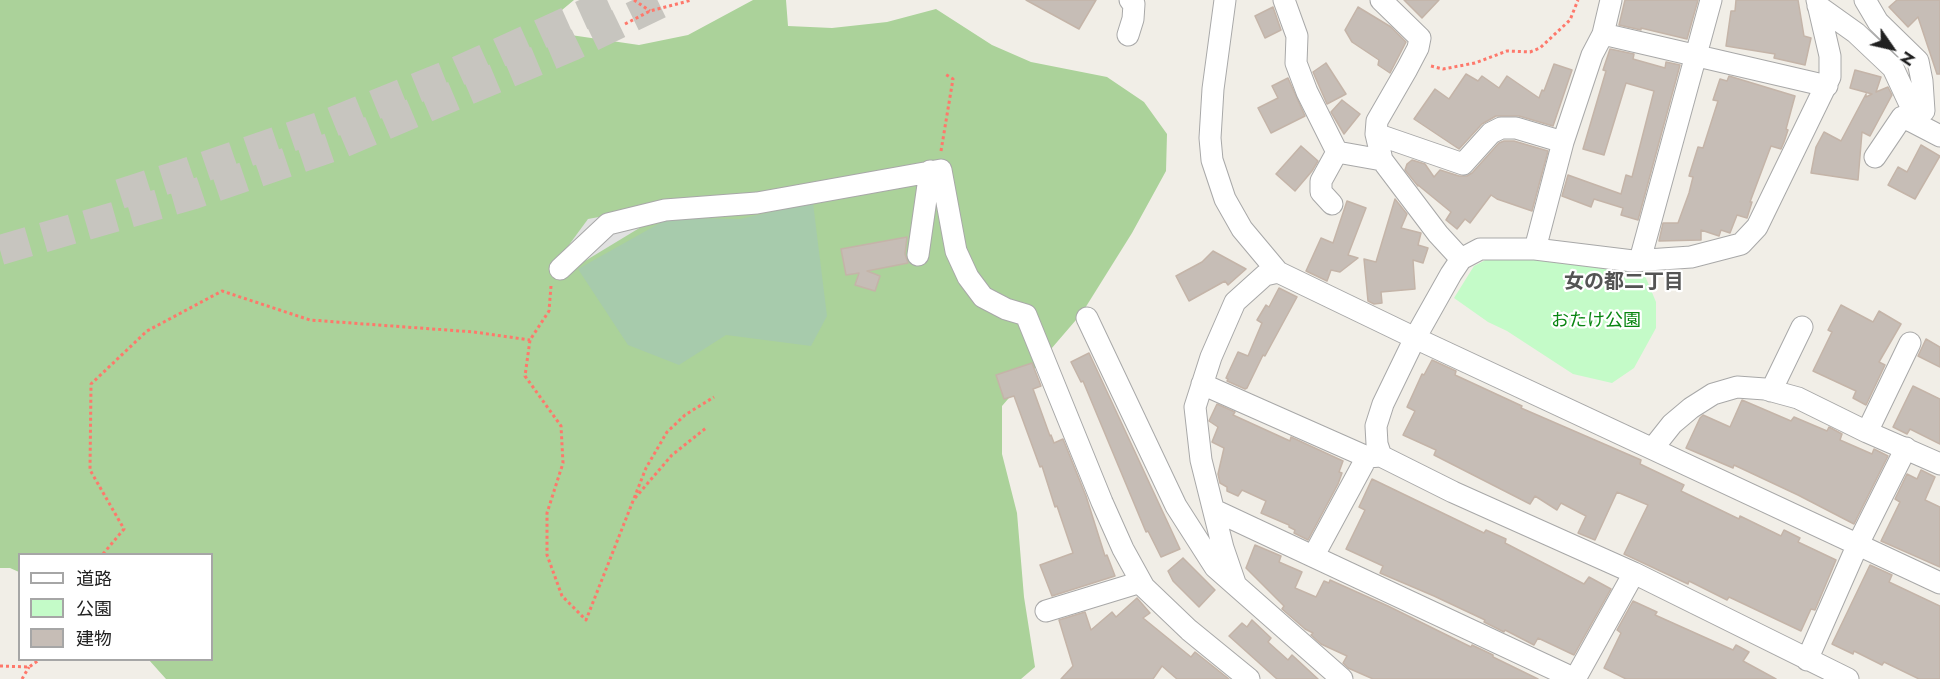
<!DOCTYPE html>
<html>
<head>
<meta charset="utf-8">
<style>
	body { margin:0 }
	#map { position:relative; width:1940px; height:679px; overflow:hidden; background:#f1eee7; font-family:Jost,"Noto Sans JP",sans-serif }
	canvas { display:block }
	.legend { position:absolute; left:18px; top:553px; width:195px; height:108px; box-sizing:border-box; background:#fff; border:2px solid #a6a6a6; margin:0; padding:8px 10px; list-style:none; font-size:18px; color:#212121 }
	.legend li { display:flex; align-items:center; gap:12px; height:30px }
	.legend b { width:30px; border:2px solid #a6a6a6 }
	.north { position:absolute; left:1862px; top:18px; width:60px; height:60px; -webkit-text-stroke:4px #fff; paint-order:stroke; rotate:124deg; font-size:16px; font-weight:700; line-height:24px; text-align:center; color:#212121 }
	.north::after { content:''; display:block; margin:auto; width:21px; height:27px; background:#212121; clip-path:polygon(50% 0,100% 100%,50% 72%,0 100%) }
</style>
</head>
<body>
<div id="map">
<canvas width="1940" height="679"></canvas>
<ul class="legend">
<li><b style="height:8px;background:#fff"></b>道路</li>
<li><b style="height:16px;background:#c4fbc8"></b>公園</li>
<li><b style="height:16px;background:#c6bdb6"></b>建物</li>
</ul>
<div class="north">N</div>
</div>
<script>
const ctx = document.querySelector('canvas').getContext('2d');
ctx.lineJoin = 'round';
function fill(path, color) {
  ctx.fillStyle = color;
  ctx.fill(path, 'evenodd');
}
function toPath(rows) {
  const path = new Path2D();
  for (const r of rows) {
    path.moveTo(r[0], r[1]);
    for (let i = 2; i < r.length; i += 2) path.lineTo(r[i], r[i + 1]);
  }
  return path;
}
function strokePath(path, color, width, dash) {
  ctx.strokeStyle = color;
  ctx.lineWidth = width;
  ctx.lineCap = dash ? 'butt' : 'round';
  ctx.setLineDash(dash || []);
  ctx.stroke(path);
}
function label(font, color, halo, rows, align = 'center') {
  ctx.font = font + ' Jost,"Noto Sans JP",sans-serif';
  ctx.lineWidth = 4.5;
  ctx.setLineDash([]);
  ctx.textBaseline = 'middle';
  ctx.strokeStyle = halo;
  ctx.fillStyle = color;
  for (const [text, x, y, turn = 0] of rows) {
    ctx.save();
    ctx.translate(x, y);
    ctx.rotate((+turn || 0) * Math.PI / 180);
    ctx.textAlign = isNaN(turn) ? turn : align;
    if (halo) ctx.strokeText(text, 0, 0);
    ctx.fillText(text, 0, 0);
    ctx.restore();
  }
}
fill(toPath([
	[0,0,574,0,556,15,557,33,639,45,688,35,753,0,786,0,788,26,832,28,887,22,936,9,992,45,1031,62,1107,77,1144,102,1167,134,1166,171,1132,233,1082,313,1002,406,1002,454,1017,513,1024,597,1035,667,1021,679,166,679,149,660,212,660,212,554,20,554,19,572,10,568,0,568]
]), '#abd29a');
fill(toPath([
	[813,203,827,316,811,346,726,335,679,365,628,345,578,269,669,218,740,219]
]), '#a7cbac');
fill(toPath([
	[1497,254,1643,271,1656,302,1656,328,1634,368,1612,383,1573,374,1507,331,1488,322,1454,298,1474,266]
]), '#c4fbc8');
fill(toPath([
	[637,210,646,224,580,264,566,249,588,219]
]), '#e1e1e1');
const building = toPath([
	[1026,0,1096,0,1079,29,1026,0],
	[1404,0,1439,0,1422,18,1404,0],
	[1625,0,1698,0,1687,39,1641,28,1641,30,1619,25,1625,0],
	[1736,0,1798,0,1804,36,1811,38,1805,65,1774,58,1775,54,1726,46,1731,11,1735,11,1736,0],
	[1897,0,1940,0,1940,74,1937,74,1918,17,1908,27,1889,7,1897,0],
	[1273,7,1281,30,1265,38,1255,16,1273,7],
	[1358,7,1391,27,1406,42,1390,73,1378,65,1379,60,1352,42,1345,30,1358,7],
	[1610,49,1634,54,1633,59,1665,68,1666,62,1680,65,1638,220,1621,215,1623,208,1594,199,1591,207,1562,196,1568,175,1621,194,1626,175,1632,177,1654,91,1626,83,1604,155,1583,149,1606,71,1603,70,1610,49],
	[1326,63,1346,94,1327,104,1313,72,1326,63],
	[1554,64,1572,70,1553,126,1519,116,1496,116,1482,124,1459,149,1414,119,1435,89,1449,99,1466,74,1478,81,1482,76,1499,88,1507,76,1539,98,1542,90,1544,91,1554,64],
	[1855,70,1881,77,1876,92,1888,87,1892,95,1870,136,1862,132,1858,180,1811,173,1816,147,1824,132,1841,141,1866,94,1866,97,1872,94,1850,88,1855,70],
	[1729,76,1795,96,1786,129,1788,130,1784,142,1781,149,1771,146,1750,202,1752,202,1747,218,1737,215,1730,233,1721,230,1719,236,1701,230,1701,240,1659,241,1663,223,1678,223,1689,193,1693,177,1689,176,1698,147,1703,148,1718,101,1713,100,1720,79,1727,81,1729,76],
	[1288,78,1305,116,1271,133,1258,108,1278,98,1272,86,1288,78],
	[1342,100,1360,114,1344,134,1331,112,1342,100],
	[1504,141,1514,141,1548,151,1532,211,1497,199,1491,195,1470,223,1465,219,1457,229,1446,220,1451,212,1418,185,1418,186,1405,170,1407,164,1412,160,1425,164,1434,177,1440,170,1459,176,1467,176,1472,173,1499,143,1504,141],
	[1921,145,1940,156,1915,199,1888,185,1898,167,1907,172,1921,145],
	[1301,146,1318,161,1312,171,1295,191,1276,174,1301,146],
	[1395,199,1407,214,1401,228,1421,233,1418,245,1428,248,1423,263,1413,260,1415,289,1381,292,1382,303,1374,304,1368,301,1364,259,1376,262,1395,199],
	[1347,201,1366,208,1348,255,1358,258,1340,272,1331,270,1327,281,1306,271,1321,238,1333,243,1347,201],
	[907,237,905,254,908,263,867,271,880,276,875,291,855,285,859,273,846,275,841,249,907,237],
	[1213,251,1246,269,1228,285,1225,281,1189,301,1176,276,1202,262,1213,251],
	[1279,288,1297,297,1265,356,1263,355,1247,388,1245,389,1227,381,1228,379,1226,378,1238,352,1248,356,1262,323,1257,320,1266,305,1269,307,1279,288],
	[1841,305,1873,322,1879,311,1901,324,1879,362,1885,365,1866,405,1853,398,1856,391,1813,371,1832,332,1828,330,1841,305],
	[1926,339,1940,347,1940,367,1918,356,1926,339],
	[1089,353,1180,549,1161,557,1148,531,1146,532,1083,381,1081,382,1071,362,1089,353],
	[1432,360,1456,371,1455,375,1522,406,1521,408,1641,460,1640,464,1684,485,1681,491,1739,519,1740,516,1781,536,1784,530,1800,538,1798,542,1836,560,1815,610,1811,609,1801,631,1729,597,1727,600,1689,581,1688,584,1624,554,1648,505,1617,492,1595,540,1578,533,1586,516,1561,503,1557,510,1535,496,1530,504,1434,455,1436,450,1403,435,1415,411,1407,407,1422,374,1424,375,1432,360],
	[1032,363,1041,386,1033,389,1050,436,1051,435,1054,443,1063,439,1086,496,1105,556,1107,555,1115,576,1052,596,1040,565,1073,553,1057,506,1055,507,1042,466,1040,467,1014,396,1004,399,996,375,1032,363],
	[1913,386,1940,399,1940,444,1910,429,1907,434,1893,427,1913,386],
	[1742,400,1791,421,1794,417,1827,431,1829,427,1842,434,1840,440,1872,454,1874,449,1888,456,1854,524,1798,495,1734,465,1733,468,1686,448,1700,418,1703,415,1730,427,1742,400],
	[1217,404,1235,412,1233,415,1290,441,1291,437,1343,461,1339,472,1342,473,1338,484,1308,540,1294,533,1295,530,1289,527,1289,525,1261,513,1266,501,1242,490,1238,496,1227,491,1227,487,1220,483,1218,474,1224,448,1212,442,1218,427,1209,421,1217,404],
	[1921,470,1935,477,1925,500,1940,507,1940,567,1881,541,1900,502,1895,499,1907,474,1917,479,1921,470],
	[1372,479,1484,533,1486,530,1506,539,1505,543,1584,584,1589,577,1611,589,1574,655,1538,638,1534,645,1505,630,1504,632,1484,622,1485,620,1434,596,1380,573,1383,566,1346,549,1365,510,1359,507,1372,479],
	[1255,545,1281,556,1279,562,1302,572,1295,588,1316,597,1324,581,1329,583,1330,580,1388,606,1471,647,1472,645,1493,655,1493,657,1538,679,1373,679,1348,668,1343,663,1347,656,1321,644,1311,635,1313,633,1305,629,1282,609,1284,606,1246,568,1255,545],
	[1183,558,1215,590,1199,607,1173,581,1168,571,1183,558],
	[1870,565,1892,575,1889,582,1940,606,1940,679,1919,679,1884,662,1882,665,1854,651,1853,654,1832,644,1870,565],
	[1137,598,1150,613,1143,618,1191,657,1195,652,1229,679,1177,679,1162,666,1153,679,1061,679,1073,666,1059,620,1085,612,1091,630,1112,612,1116,617,1137,598],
	[1633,601,1657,612,1655,615,1733,650,1736,645,1749,652,1743,661,1776,679,1626,679,1604,668,1621,633,1617,630,1633,601],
	[1252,620,1271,638,1268,642,1288,660,1292,655,1318,679,1277,679,1229,636,1242,623,1247,627,1252,620]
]);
fill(building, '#c6bdb6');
strokePath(building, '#c4b4a8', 1.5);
strokePath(toPath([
	[120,194,186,173,325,125,456,72,616,0],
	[0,250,194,194,335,146,572,46,667,0]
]), '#c7c5bf', 30, [30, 15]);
const minor = toPath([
	[1225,0,1213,89,1210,138,1212,160,1225,199,1242,229,1278,272],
	[1284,0,1297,36,1296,63,1307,92,1337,152,1382,160,1376,134,1377,121,1407,69,1418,48,1420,38,1381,0],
	[1817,0,1830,56,1830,77,1757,227,1741,244,1691,257,1633,261,1535,249,1480,249,1461,259,1451,274,1415,338,1383,404,1376,426,1377,444,1381,456,1453,492,1634,573,1848,679],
	[1865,0,1878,22,1918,61,1922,81,1924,111,1913,111],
	[1818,6,1856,33,1893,68,1913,111,1913,122,1902,117,1875,157],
	[1603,34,1827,86],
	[1128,35,1133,19,1134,4,1130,0],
	[1913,122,1940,136],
	[1376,134,1463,164,1491,133,1501,128,1516,128,1563,142],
	[1382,160,1438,234,1461,259],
	[1332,204,1321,192,1321,181,1337,152],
	[1535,249,1563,142,1592,55,1603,34,1611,0],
	[918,255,930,171],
	[1640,260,1711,0],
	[560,269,608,224,665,210,757,203,941,170,956,251,968,277,983,297,1006,309,1026,315,1102,502,1123,549,1144,587,1189,630,1249,679],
	[1087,318,1176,506,1215,567,1342,679],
	[1202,384,1367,457,1381,456],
	[1771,391,1802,327],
	[1867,432,1910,343],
	[1653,448,1672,424,1691,408,1713,394,1737,387,1765,389,1798,398,1867,432,1940,464],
	[1214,510,1575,679,1634,573],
	[1314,555,1367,457],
	[1235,583,1223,548,1201,460,1195,407,1211,357,1235,302,1265,275,1278,272,1415,338,1940,583],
	[1046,611,1141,582],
	[1807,660,1858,544,1906,448]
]);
strokePath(minor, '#a8a8a8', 23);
strokePath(toPath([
	[634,0,650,11],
	[625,24,650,11,692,0],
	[1431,66,1443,69,1475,63,1507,51,1530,52,1540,48,1570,20,1578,0],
	[941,151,953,79,945,74],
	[551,286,549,311,530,340,525,376,561,426,563,463,547,513,547,555,562,596,586,620,646,468,667,432,685,415,714,397],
	[635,498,672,455,706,428],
	[103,554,124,529,90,470,91,384,147,331,222,291,310,320,474,332,530,340],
	[0,666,29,667,39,660],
	[22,679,29,667]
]), '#fe786b', 3, [3, 3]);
strokePath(minor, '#fff', 21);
label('18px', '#088511', '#fff', [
	["おたけ公園",1596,322]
]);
label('bold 20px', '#545454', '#fff', [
	["女の都二丁目",1624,283]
]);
</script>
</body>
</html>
